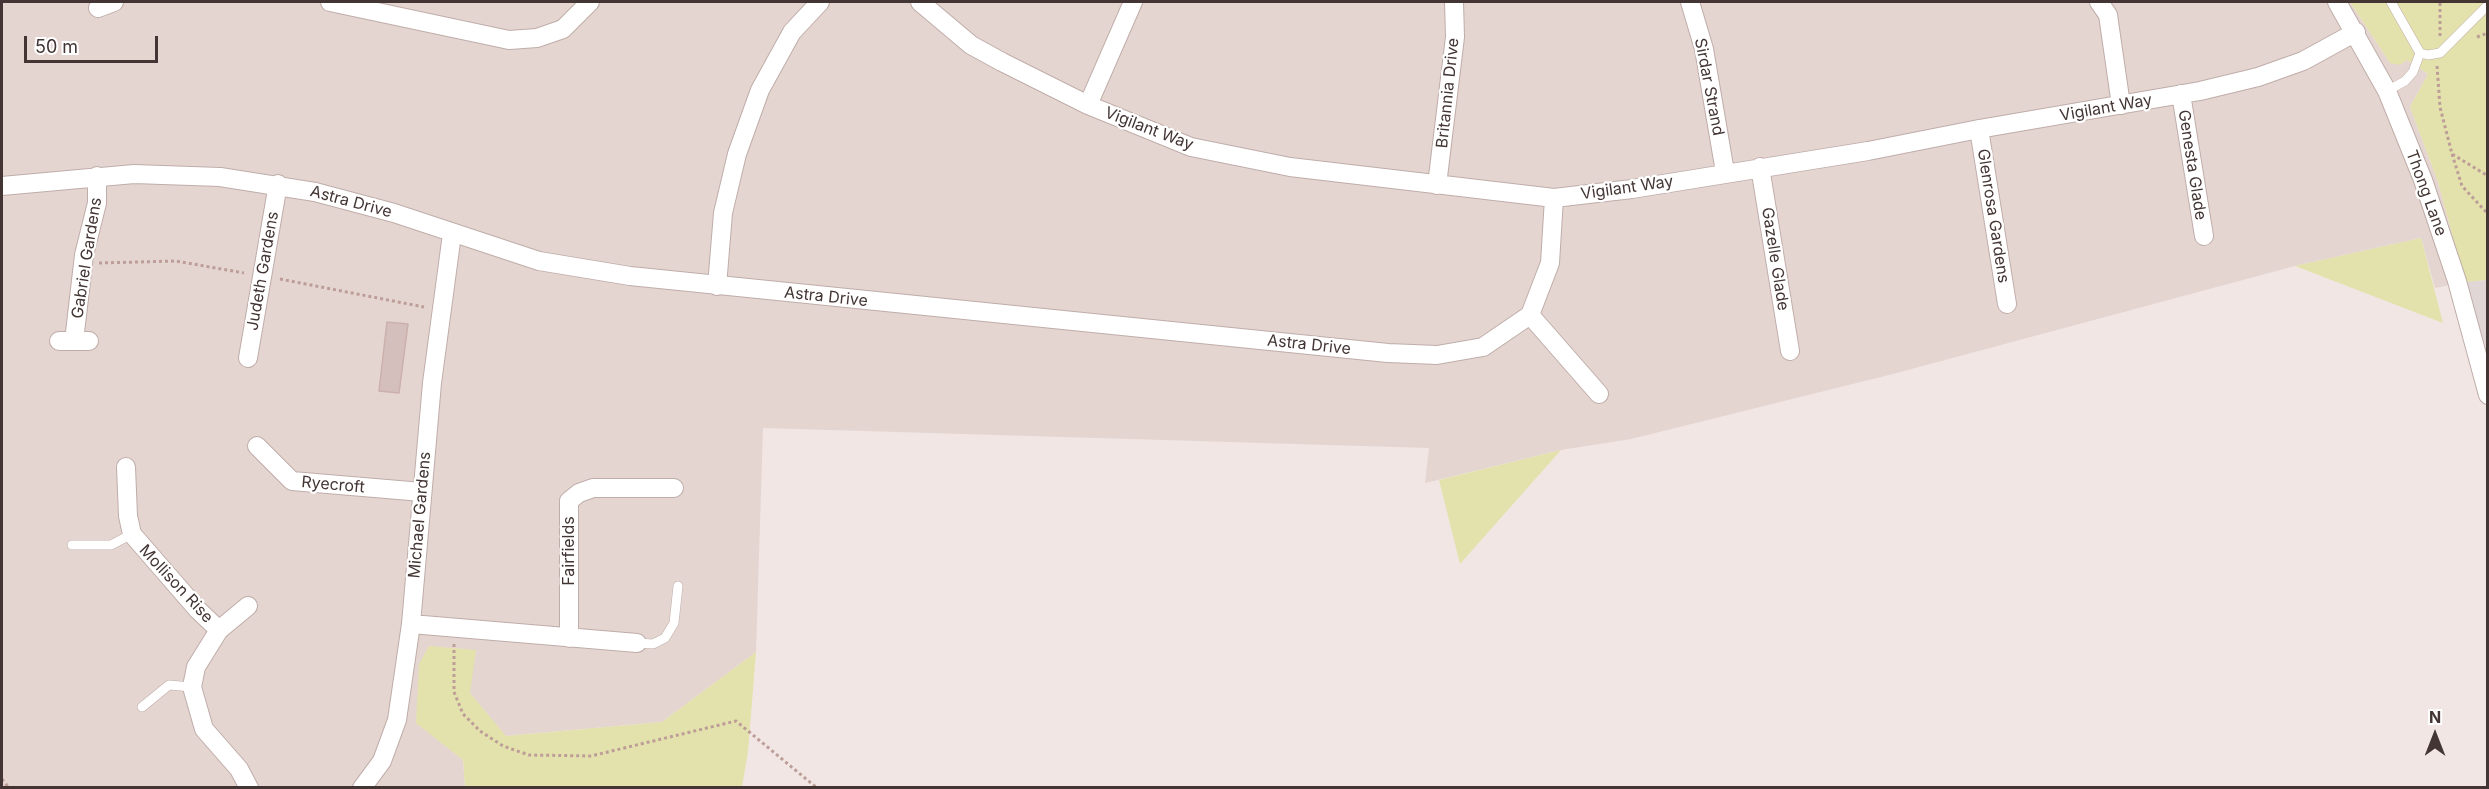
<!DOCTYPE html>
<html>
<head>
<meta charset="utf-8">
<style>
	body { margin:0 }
	#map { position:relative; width:2489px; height:789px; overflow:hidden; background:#f1e6e3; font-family:Inter,sans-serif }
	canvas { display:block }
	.frame { position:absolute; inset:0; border:3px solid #423533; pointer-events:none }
	.north { position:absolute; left:2405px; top:705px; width:60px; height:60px; -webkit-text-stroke:4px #fff; paint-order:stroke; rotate:0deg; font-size:16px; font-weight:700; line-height:24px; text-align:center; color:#423533 }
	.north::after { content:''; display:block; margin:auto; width:21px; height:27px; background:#423533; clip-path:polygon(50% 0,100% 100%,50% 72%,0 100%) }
	.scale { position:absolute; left:24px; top:36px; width:134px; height:27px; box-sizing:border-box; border:3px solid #423533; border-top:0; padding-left:8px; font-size:18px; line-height:21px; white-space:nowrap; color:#423533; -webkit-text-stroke:4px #fff; paint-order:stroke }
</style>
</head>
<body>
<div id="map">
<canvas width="2489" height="789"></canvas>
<div class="frame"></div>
<div class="north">N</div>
<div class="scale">50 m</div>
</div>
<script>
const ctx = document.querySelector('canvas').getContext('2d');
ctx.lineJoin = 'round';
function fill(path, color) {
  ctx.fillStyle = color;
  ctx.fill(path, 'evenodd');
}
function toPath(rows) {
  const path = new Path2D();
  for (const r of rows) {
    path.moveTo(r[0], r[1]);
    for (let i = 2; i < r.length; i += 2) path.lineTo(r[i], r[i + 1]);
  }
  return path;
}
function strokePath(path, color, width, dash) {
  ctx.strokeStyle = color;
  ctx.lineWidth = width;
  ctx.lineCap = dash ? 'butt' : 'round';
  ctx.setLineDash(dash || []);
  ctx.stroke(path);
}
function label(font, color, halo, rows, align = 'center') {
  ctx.font = font + ' Inter,sans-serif';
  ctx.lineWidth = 4.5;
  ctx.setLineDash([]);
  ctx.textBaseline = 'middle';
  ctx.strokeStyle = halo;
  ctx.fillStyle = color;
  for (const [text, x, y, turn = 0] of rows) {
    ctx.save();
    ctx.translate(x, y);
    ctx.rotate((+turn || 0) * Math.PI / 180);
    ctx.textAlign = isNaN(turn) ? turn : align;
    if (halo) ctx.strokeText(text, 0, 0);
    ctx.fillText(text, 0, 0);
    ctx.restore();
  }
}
fill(toPath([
	[2,2,2350,2,2390,63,2407,60,2428,74,2410,107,2438,182,2465,282,2435,288,2421,238,2295,266,1893,374,1631,439,1561,450,1425,483,1429,448,763,428,756,652,662,722,505,736,470,693,416,722,463,760,465,787,2,788]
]), '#e5d5d1');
fill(toPath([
	[2487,280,2487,351,2465,282]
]), '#e0d6d5');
fill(toPath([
	[2350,2,2487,2,2487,280,2465,282,2438,182,2410,107,2428,74,2407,60,2400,65,2390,63],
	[2421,238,2443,323,2295,266],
	[1561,450,1460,564,1439,480],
	[429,646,476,650,470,693,506,736,662,722,756,652,748,752,742,787,465,787,463,760,416,723,419,664]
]), '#e4e2ac');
const building = toPath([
	[387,322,408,324,399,393,379,391,387,322]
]);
fill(building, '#d5bfbc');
strokePath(building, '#ccb0ac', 1.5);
const lane = toPath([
	[2420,53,2428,55,2440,53,2488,5],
	[2387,91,2405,81,2413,72,2420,53,2391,2],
	[72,545,111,545,132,534],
	[637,643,653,644,665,638,674,623,678,586],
	[142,707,169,685,192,687]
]);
const street = toPath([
	[330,2,509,40,537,38,563,29,590,2],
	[920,2,971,45,1002,62,1088,105,1191,147,1290,167,1554,198,1632,189,1868,151,1979,129,2200,91,2258,77,2303,61,2356,32],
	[1690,2,1704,49,1725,172],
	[2099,2,2108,15,2121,105],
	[2337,2,2387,91,2423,180,2457,281,2488,395],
	[98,8,114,2],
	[2181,94,2204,236],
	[1088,105,1133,2],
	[1979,129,2007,304],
	[1760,167,1790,351],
	[1437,185,1455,37,1454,2],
	[2,186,134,174,220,177,315,192,394,213,539,261,630,276,1388,353,1437,355,1483,347,1530,315,1550,263,1554,198],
	[717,286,723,213,737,154,760,90,792,32,820,2],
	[1530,315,1599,394],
	[59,341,89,341],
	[74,341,84,255,97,203,97,176],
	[248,358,278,184],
	[257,446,292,481,422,492],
	[126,467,128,516,132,534,198,610,219,630],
	[248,606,219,630,196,667,192,687,204,729,239,769,249,788],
	[411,624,637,643],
	[569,638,569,501,579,493,593,488,674,488],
	[362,788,382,761,397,720,411,624,432,383,452,234]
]);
strokePath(lane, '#bfada9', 10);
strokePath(street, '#bfada9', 20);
strokePath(toPath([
	[2440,36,2440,2],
	[2477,37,2488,33],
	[2437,66,2440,107,2452,154,2488,176],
	[2452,154,2462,186,2487,213],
	[99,263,176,261,244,273],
	[280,279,424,307],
	[454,644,454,692,463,714,480,731,503,746,529,755,591,756,736,721,817,788],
	[2,779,9,788]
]), '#bd9d98', 3, [3, 3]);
strokePath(lane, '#fff', 9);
strokePath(street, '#fff', 18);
label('16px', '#423533', '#fff', [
	["Sirdar Strand",1709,87,79],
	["Britannia Drive",1448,93,-84],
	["Vigilant Way",2106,108,-10],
	["Vigilant Way",1149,129,21],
	["Genesta Glade",2192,165,81],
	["Vigilant Way",1627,188,-8],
	["Thong Lane",2426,193,70],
	["Astra Drive",351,202,15],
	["Glenrosa Gardens",1993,216,81],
	["Gabriel Gardens",87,258,-81],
	["Gazelle Glade",1775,259,81],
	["Judeth Gardens",263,271,-80],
	["Astra Drive",826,297,6],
	["Astra Drive",1309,345,6],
	["Ryecroft",333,485,5],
	["Michael Gardens",420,515,-85],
	["Fairfields",569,551,-90],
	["Mollison Rise",176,584,47]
]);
</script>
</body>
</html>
